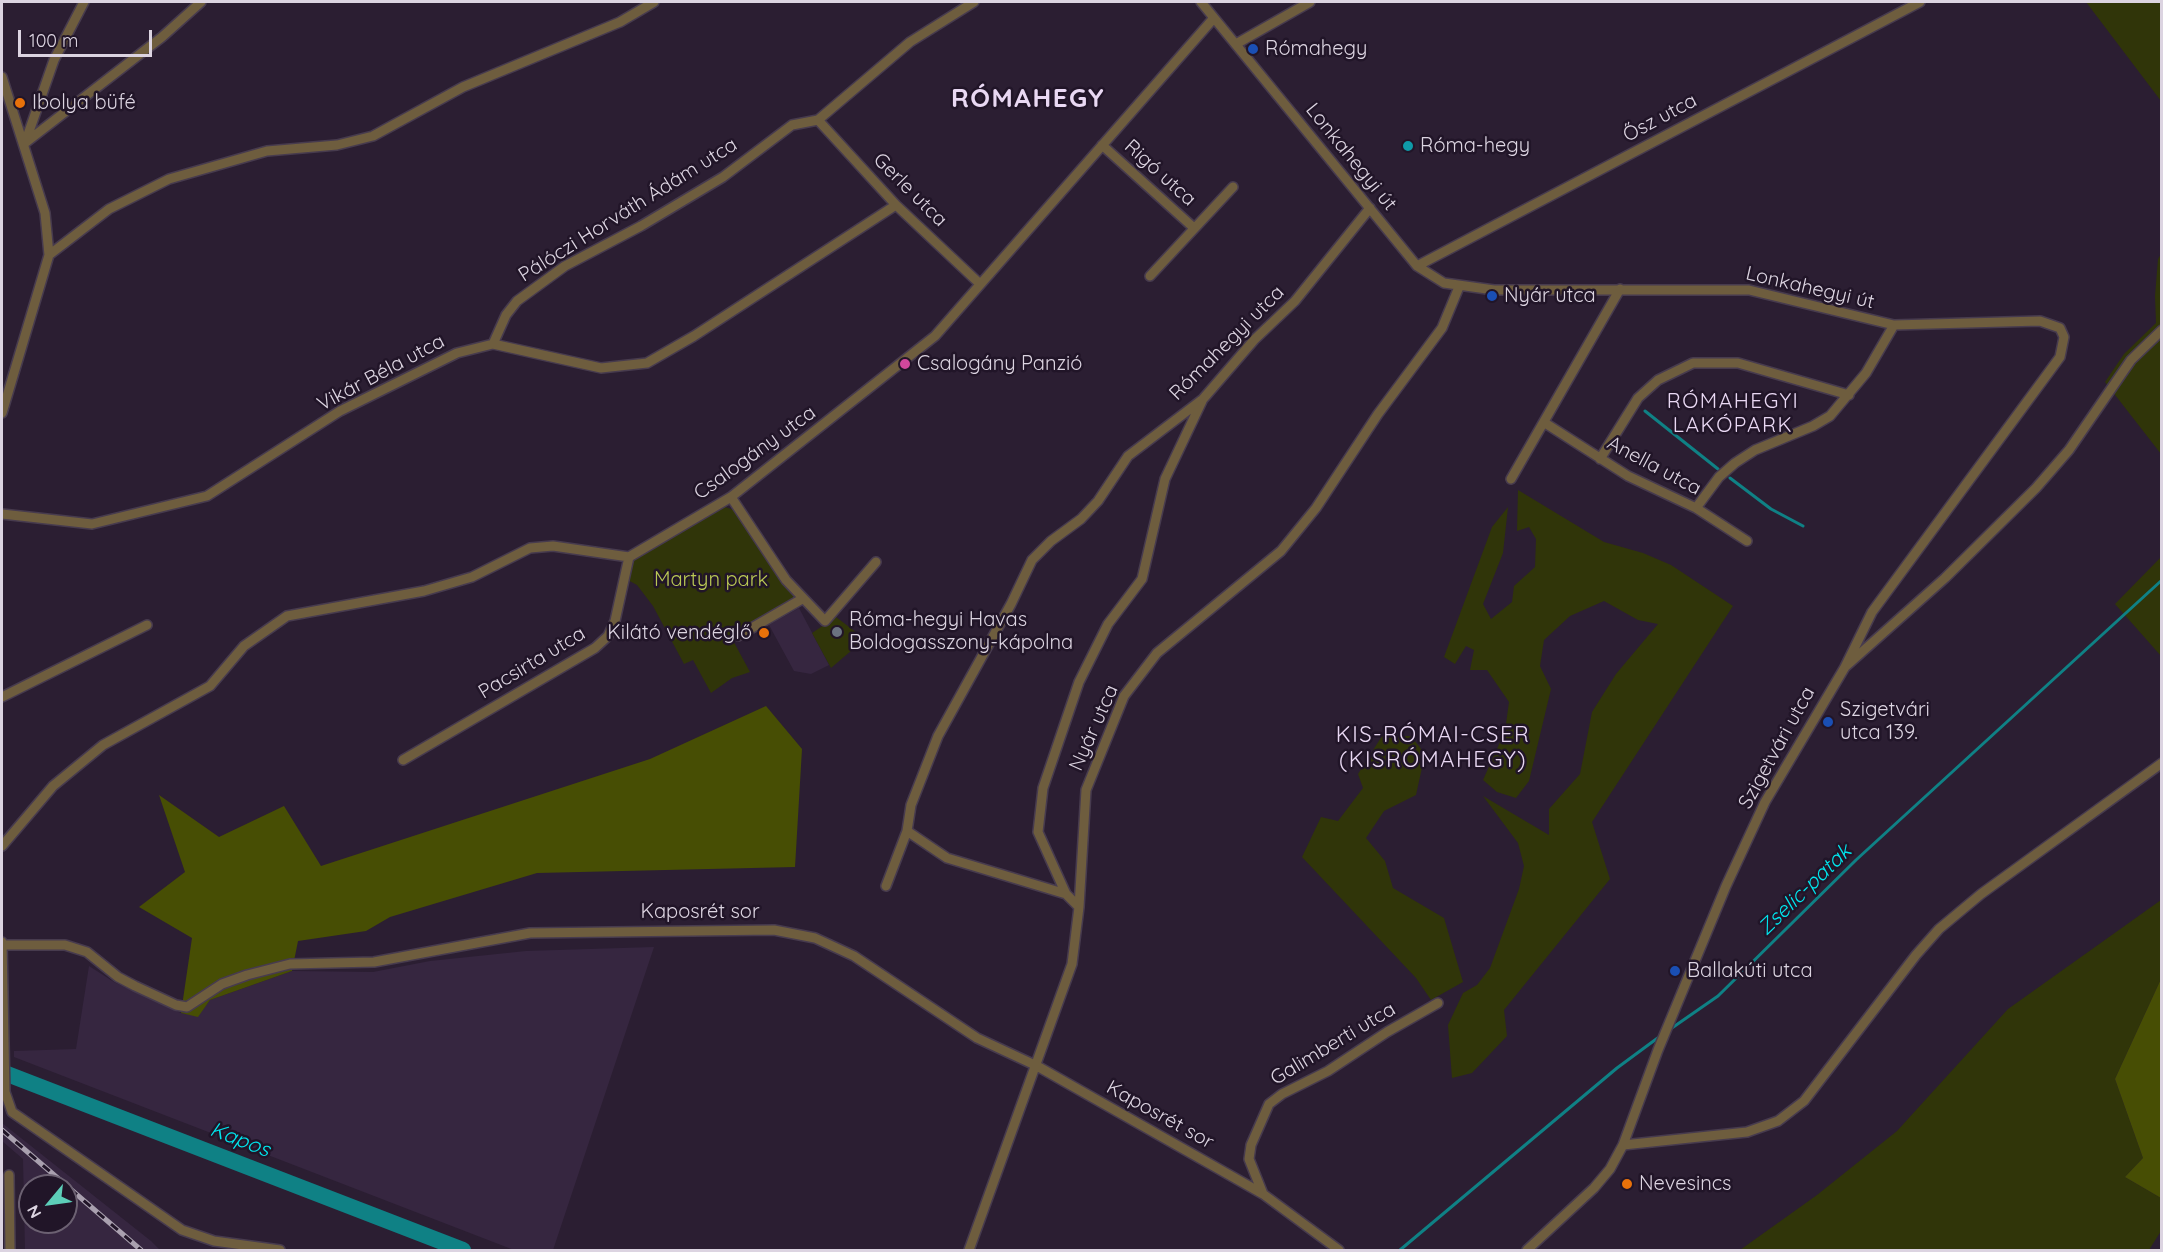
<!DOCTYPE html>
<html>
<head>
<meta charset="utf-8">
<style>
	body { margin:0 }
	#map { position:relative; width:2163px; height:1252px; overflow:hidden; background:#2b1e32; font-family:Quicksand,sans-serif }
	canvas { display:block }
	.frame { position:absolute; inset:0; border:3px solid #dcd4e1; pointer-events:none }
	.north { position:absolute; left:18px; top:1174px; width:60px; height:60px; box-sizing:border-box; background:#211528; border:2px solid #6c6172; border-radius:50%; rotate:241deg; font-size:16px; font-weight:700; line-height:24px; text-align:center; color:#dcd4e1 }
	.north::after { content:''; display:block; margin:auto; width:21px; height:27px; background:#5dceb9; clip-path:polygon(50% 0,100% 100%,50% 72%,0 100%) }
	.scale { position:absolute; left:18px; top:30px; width:134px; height:27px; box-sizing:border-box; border:3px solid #dcd4e1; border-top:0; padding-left:8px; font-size:18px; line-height:21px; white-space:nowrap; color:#dcd4e1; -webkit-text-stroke:4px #211528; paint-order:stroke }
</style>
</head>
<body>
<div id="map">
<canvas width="2163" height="1252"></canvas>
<div class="frame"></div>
<div class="north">N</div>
<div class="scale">100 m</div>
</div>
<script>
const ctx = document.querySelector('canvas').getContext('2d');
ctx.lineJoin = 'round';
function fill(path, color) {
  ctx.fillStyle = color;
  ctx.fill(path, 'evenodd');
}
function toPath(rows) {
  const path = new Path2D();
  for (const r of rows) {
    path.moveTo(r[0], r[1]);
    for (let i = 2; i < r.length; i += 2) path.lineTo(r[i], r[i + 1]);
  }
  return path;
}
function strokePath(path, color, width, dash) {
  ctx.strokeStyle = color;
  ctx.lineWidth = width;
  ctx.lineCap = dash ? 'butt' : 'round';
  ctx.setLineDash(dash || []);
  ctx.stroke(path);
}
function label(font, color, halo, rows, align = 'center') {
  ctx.font = font + ' Quicksand,sans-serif';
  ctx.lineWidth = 5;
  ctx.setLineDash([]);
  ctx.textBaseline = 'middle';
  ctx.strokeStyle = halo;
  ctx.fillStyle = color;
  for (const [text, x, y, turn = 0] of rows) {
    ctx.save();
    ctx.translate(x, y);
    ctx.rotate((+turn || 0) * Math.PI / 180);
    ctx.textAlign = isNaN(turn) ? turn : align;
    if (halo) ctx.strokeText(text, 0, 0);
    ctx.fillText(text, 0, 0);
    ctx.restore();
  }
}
fill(toPath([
	[799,608,829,665,811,674,794,671,769,625],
	[654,947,553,1250,514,1250,14,1057,14,1051,76,1049,89,966,114,982,181,1013,198,1016,210,1000,292,971,373,972,430,961,526,951],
	[2,1123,151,1241,160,1250,25,1250,23,1159,2,1141],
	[30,1186,66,1186,66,1222,30,1222]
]), '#362640');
fill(toPath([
	[2086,2,2161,2,2161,101],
	[2161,254,2161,454,2105,382,2124,354,2156,323,2155,296,2158,259],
	[1518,490,1604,542,1643,553,1671,565,1733,606,1592,822,1610,879,1504,1010,1507,1036,1472,1073,1452,1078,1448,1025,1463,993,1477,985,1490,968,1519,889,1524,866,1518,843,1483,796,1549,835,1549,809,1580,774,1592,712,1616,674,1658,624,1638,620,1604,601,1570,616,1544,640,1540,666,1551,689,1529,781,1516,798,1497,792,1483,780,1505,731,1509,702,1487,670,1470,670,1474,650,1466,646,1455,664,1444,657,1492,527,1508,507,1503,553,1483,604,1491,619,1512,602,1514,586,1535,567,1536,539,1529,527,1517,531],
	[725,507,734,510,796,599,730,635,750,672,732,678,711,693,693,660,684,664,653,606,637,585,626,579,633,559],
	[2161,557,2161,656,2115,604],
	[836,617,865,639,831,668,812,633],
	[1382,736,1411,736,1425,754,1416,795,1384,811,1366,838,1385,861,1393,888,1444,918,1463,982,1431,1000,1416,978,1302,857,1321,817,1338,821,1363,788,1358,774],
	[2161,900,2161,979,2115,1079,2143,1158,2125,1177,2161,1198,2161,1231,2149,1250,1740,1250,1817,1195,1897,1131,2008,1009]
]), '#303509');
fill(toPath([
	[766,706,802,749,795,867,537,873,390,917,366,931,298,941,292,971,210,1000,198,1017,181,1013,192,938,139,907,185,872,159,795,219,837,284,806,321,866,650,759],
	[2161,979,2161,1198,2125,1177,2143,1158,2115,1079]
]), '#474e04');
strokePath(toPath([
	[1645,411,1718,469],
	[1730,478,1771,509,1803,526],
	[1669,1030,1718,996,1856,860,2162,580],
	[1400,1250,1617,1068,1659,1037]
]), '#0f8185', 3);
strokePath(toPath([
	[2,1072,463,1250]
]), '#0f8185', 16);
const minor = toPath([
	[1201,2,1417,266,1444,283,1494,290,1749,290,1894,325,2040,321,2060,328,2064,337,2060,357,1872,612,1845,667],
	[1236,44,1310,2],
	[2,77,45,213,49,255,2,413],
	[818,120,896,205,979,283],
	[25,143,162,37,201,2],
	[25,143,54,60,84,2],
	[1102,145,1194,228],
	[49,255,109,209,169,179,267,151,337,145,373,136,463,87,620,22,654,2],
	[1417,266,1920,2],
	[1150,276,1233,187],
	[493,344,506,315,517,301,565,266,641,226,723,177,792,125,818,120,910,42,974,2],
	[1545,423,1628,476,1696,508,1747,541],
	[1600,459,1638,398,1658,380,1693,363,1738,363,1849,395],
	[1511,479,1620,289],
	[731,497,786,580,825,621,876,562],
	[1696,508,1719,477,1735,463,1755,450,1813,426,1830,416,1866,373,1894,325],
	[2,514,92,524,207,496,340,411,457,353,493,344,601,368,647,363,694,336,896,205],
	[738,636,802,599],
	[2,697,147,625],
	[403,760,595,648,608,636,615,621,629,557],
	[2,846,53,786,103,745,210,686,244,646,287,616,424,591,472,577,530,548,553,546,629,557,731,497,935,336,1213,19],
	[886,886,907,831],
	[1066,894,1038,832,1043,788,1079,682,1108,624,1142,579,1165,479,1202,401],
	[1079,907,1066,894,947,858,907,831,911,805,938,736,1011,604,1032,560,1051,541,1081,519,1098,501,1128,456,1203,399,1254,340,1295,301,1370,208],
	[2,942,5,1092,12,1112,182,1230,214,1241,280,1250],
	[2,945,65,945,87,952,118,977,135,986,176,1005,187,1007,222,984,247,975,290,964,374,962,530,933,774,930,815,938,854,956,977,1038,1037,1066,1263,1194,1339,1250],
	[1623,1145,1747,1132,1778,1121,1804,1101,1916,955,1939,929,1981,894,2162,763],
	[9,1175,10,1250],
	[1263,1194,1249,1159,1251,1145,1269,1104,1282,1094,1328,1071,1387,1032,1438,1003],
	[969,1250,1072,964,1079,907,1086,790,1124,696,1157,653,1281,551,1316,508,1378,414,1442,328,1459,287],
	[1527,1250,1594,1188,1610,1169,1623,1145,1658,1050,1726,886,1765,802,1845,667,1945,578,2036,488,2069,450,2131,360,2162,330]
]);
strokePath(minor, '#473b4e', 12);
strokePath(minor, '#6e5d3e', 9);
const rail = toPath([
	[2,1130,141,1250]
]);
strokePath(rail, '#a9a0af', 5);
strokePath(rail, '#211528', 3, [9]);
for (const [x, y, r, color] of [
	[1253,49,6,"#1a4fb4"],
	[20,103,6,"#e8710a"],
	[1408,146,6,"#0f9aa8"],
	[1492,296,6,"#1a4fb4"],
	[905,364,6,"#d1479c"],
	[837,632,6,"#6b7280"],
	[764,633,6,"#e8710a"],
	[1828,722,6,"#1a4fb4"],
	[1675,971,6,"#1a4fb4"],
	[1627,1184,6,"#e8710a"]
]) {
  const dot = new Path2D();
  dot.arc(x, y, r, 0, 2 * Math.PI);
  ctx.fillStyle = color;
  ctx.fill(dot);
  strokePath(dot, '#211528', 2);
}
label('20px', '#dcd4e1', '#211528', [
	["Rómahegy",1265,49],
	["Ibolya büfé",32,103],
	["Róma-hegy",1420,146],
	["Nyár utca",1504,296],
	["Csalogány Panzió",917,364],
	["Róma-hegyi Havas",849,620],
	["Boldogasszony-kápolna",849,643],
	["Kilátó vendéglő",752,633,"right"],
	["Szigetvári",1840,710],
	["utca 139.",1840,733],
	["Ballakúti utca",1687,971],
	["Nevesincs",1639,1184]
], 'left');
label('20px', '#dcd4e1', '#211528', [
	["Ősz utca",1660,118,-28],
	["Lonkahegyi út",1351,157,51],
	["Rigó utca",1160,173,42],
	["Gerle utca",910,190,45],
	["Pálóczi Horváth Ádám utca",628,210,-32],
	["Lonkahegyi út",1810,288,13],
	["Rómahegyi utca",1227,343,-45],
	["Vikár Béla utca",381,373,-28],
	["Csalogány utca",755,453,-36],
	["Anella utca",1654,466,28],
	["Pacsirta utca",532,663,-31],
	["Nyár utca",1094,728,-66],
	["Szigetvári utca",1777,748,-61],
	["Kaposrét sor",700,912],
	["Galimberti utca",1333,1044,-31],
	["Kaposrét sor",1160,1115,29]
]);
label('20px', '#bac954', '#211528', [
	["Martyn park",711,580]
]);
ctx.letterSpacing = '1.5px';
label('21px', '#e9d8f3', '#211528', [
	["RÓMAHEGYI",1733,402],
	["LAKÓPARK",1733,426]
]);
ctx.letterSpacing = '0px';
label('italic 21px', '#00e6ee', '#211528', [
	["Zselic-patak",1805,890,-44],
	["Kapos",240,1140,21]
]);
ctx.letterSpacing = '1.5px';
label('22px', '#e9d8f3', '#211528', [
	["KIS-RÓMAI-CSER",1433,735],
	["(KISRÓMAHEGY)",1433,760]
]);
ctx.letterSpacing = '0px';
ctx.letterSpacing = '1.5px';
label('bold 26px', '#e9d8f3', '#211528', [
	["RÓMAHEGY",1028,99]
]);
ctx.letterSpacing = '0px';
</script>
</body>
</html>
